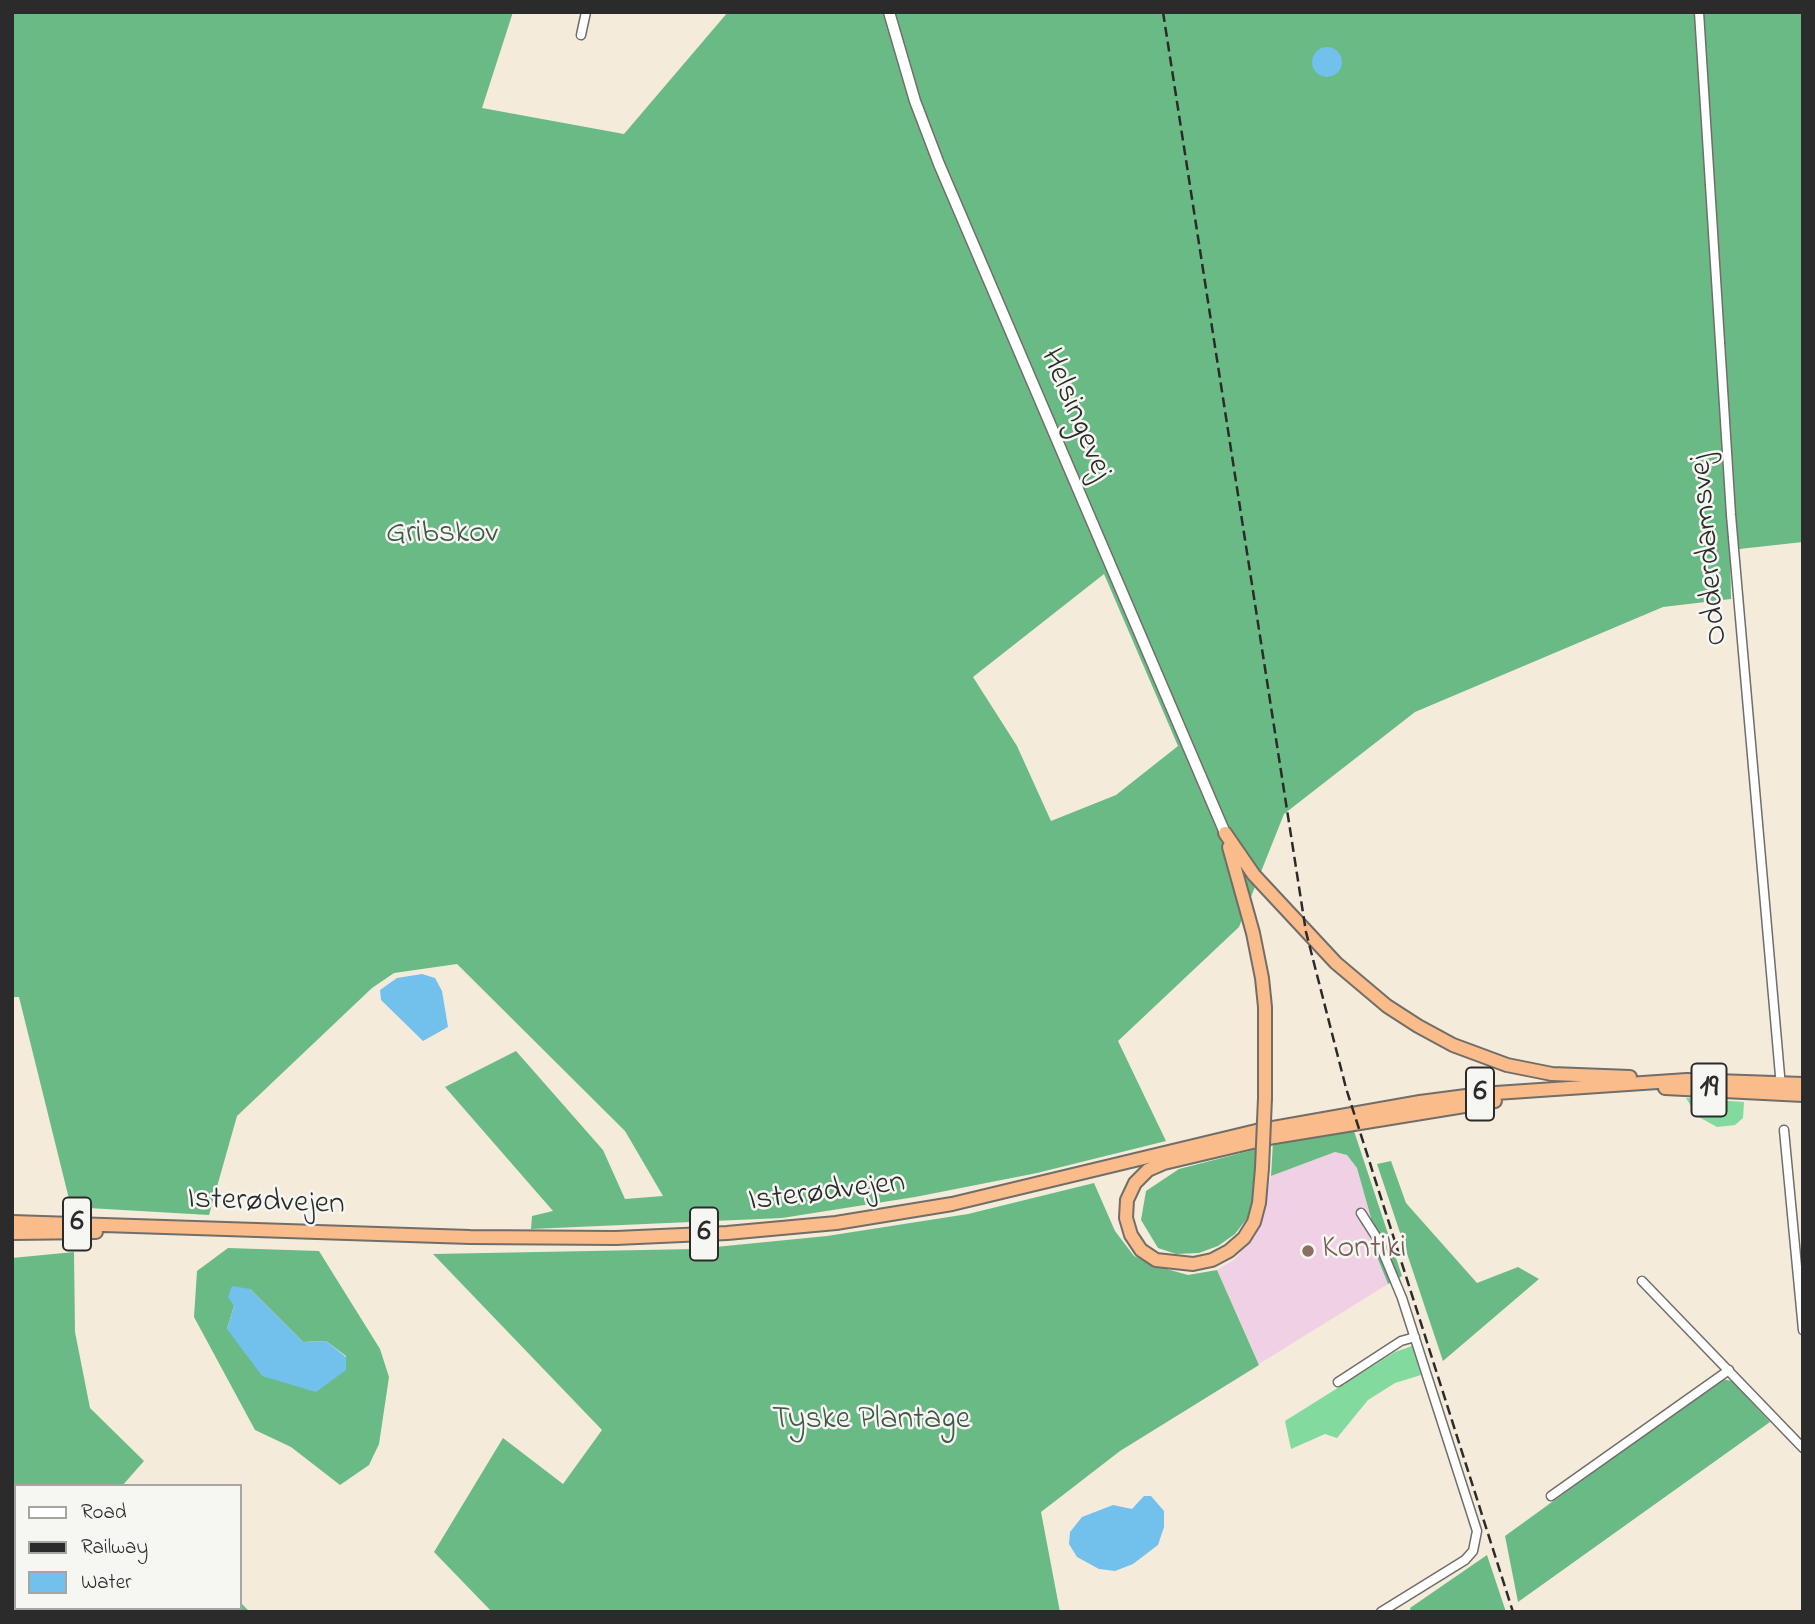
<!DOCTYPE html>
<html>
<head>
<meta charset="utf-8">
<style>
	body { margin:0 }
	#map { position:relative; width:1815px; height:1624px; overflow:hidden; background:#f4ebdb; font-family:"Indie Flower",sans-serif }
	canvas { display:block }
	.frame { position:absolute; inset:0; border:14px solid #2b2b2b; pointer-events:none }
	.legend { position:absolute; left:14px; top:1484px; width:228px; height:126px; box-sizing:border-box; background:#f6f6f2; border:2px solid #a5a5a2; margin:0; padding:9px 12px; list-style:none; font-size:21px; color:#2b2b2b }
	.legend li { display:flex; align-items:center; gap:14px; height:35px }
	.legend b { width:35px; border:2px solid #a5a5a2 }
</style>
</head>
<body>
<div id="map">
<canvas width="1815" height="1624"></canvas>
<div class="frame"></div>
<ul class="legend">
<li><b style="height:9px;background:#fff"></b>Road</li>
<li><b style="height:9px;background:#2b2b2b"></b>Railway</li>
<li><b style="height:19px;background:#72c0ec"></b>Water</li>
</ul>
</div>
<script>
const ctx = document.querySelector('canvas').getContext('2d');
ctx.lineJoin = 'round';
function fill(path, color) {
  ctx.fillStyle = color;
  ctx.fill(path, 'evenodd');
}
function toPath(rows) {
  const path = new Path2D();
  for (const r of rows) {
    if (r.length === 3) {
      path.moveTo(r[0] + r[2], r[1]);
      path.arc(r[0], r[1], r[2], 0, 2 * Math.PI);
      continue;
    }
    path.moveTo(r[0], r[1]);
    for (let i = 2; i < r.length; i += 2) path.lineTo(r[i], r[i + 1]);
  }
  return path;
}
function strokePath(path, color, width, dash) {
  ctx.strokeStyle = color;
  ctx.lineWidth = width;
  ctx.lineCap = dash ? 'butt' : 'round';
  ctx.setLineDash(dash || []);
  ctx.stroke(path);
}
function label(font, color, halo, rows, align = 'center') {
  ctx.font = font + ' "Indie Flower",sans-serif';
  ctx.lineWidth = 5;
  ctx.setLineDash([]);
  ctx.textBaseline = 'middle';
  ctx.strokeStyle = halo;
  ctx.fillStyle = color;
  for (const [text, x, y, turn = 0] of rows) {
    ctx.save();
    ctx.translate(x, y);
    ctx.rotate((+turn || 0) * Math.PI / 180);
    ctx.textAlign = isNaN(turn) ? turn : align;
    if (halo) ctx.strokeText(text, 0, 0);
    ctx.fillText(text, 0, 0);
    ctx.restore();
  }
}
fill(toPath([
	[1335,1152,1347,1155,1357,1168,1371,1218,1372,1244,1388,1284,1259,1364,1217,1270,1235,1259,1255,1236,1271,1176]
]), '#f0d0e5');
fill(toPath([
	[1686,1098,1744,1102,1743,1118,1735,1125,1717,1127,1697,1116],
	[1412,1346,1421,1375,1395,1383,1368,1400,1337,1438,1325,1434,1291,1449,1285,1421,1395,1352]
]), '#83da9e');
fill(toPath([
	[12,12,513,12,482,108,624,134,728,12,1803,12,1803,542,1730,550,1731,599,1663,607,1415,712,1284,814,1239,927,1118,1041,1166,1141,1037,1173,915,1197,782,1218,531,1229,532,1216,553,1211,445,1087,516,1051,603,1150,625,1199,663,1196,625,1131,457,964,394,973,372,988,237,1116,209,1215,71,1207,19,997,12,997],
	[1104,574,1178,746,1116,795,1051,821,1017,746,973,677],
	[1353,1128,1402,1276,1388,1284,1372,1244,1371,1218,1357,1168,1347,1155,1335,1152,1271,1176,1273,1142],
	[1257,1149,1256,1194,1248,1217,1235,1234,1218,1246,1199,1253,1176,1254,1158,1248,1141,1220,1146,1191,1179,1169],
	[1391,1161,1406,1203,1477,1283,1518,1267,1539,1279,1443,1361,1377,1164],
	[1094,1183,1115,1231,1134,1256,1156,1266,1188,1275,1217,1270,1259,1365,1120,1451,1041,1512,1060,1612,492,1612,434,1552,503,1438,563,1484,602,1430,433,1254,695,1249,827,1236,968,1214],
	[228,1248,319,1251,380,1349,389,1377,379,1444,369,1465,340,1485,291,1447,255,1430,194,1317,197,1271],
	[250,1289,303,1342,326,1341,346,1356,346,1370,227,1329,234,1306],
	[74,1252,75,1332,90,1408,144,1461,122,1486,16,1486,16,1603,12,1607,12,1258],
	[1722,1379,1732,1381,1770,1422,1518,1602,1505,1536],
	[1487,1555,1506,1612,1411,1612,1410,1608],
	[240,1602,250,1612,65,1612,68,1608,240,1608]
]), '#6aba85');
fill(toPath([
	[1327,62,15],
	[422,974,435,978,442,991,448,1027,423,1041,381,1000,380,990,397,978],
	[232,1286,250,1289,303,1342,326,1341,346,1357,346,1370,316,1392,262,1376,227,1329,234,1306,228,1297],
	[1144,1496,1151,1496,1164,1511,1164,1527,1158,1545,1133,1564,1115,1571,1099,1569,1077,1557,1069,1544,1070,1532,1082,1517,1113,1505,1132,1509]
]), '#72c0ec');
const minor = toPath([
	[1699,12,1731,515,1781,1087],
	[581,35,586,12],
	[1784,1130,1803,1330],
	[1361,1213,1377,1238,1402,1298,1477,1531,1473,1551,1465,1560,1381,1612],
	[1642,1281,1803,1448],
	[1338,1382,1401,1341,1415,1337],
	[1551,1496,1729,1370]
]);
const tertiary = toPath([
	[889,12,915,101,939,164,1225,833]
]);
const trunk = toPath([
	[1225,833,1254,875,1336,963,1387,1006,1418,1026,1453,1045,1507,1065,1552,1074,1630,1077],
	[1229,847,1253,933,1262,978,1265,1007,1265,1098],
	[1665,1088,1803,1095],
	[1262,1168,1259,1203,1254,1222,1244,1238,1229,1251,1212,1260,1193,1264,1156,1260,1141,1250,1131,1235,1126,1218,1127,1200,1135,1183,1148,1170,1164,1163,1274,1137,1495,1101],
	[12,1222,470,1237,616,1238,727,1233,836,1223,952,1204,1256,1131,1420,1102,1481,1094,1687,1080,1803,1084],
	[12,1233,96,1232]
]);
strokePath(minor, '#716e69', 11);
strokePath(tertiary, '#716e69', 13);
strokePath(trunk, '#716e69', 16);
strokePath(minor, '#fff', 8);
strokePath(tertiary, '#fff', 10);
strokePath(trunk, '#f9bc8a', 12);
strokePath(toPath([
	[1163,12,1306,932,1346,1088,1513,1612]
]), '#2b2b2b', 2.5, [10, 5]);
const trunkBridge = toPath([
	[1262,1168,1265,1098]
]);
strokePath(trunkBridge, '#716e69', 16, []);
strokePath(trunkBridge, '#f9bc8a', 12);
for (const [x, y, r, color] of [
	[1308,1251,7,"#8d6e63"]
]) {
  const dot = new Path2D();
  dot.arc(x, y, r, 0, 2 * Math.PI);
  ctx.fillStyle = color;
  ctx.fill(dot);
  strokePath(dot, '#f6f6f2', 2.5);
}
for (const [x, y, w] of [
	[1709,1090,35],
	[1480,1094,28],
	[77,1224,28],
	[704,1234,28]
]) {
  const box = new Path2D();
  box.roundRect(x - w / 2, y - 26.5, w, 53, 5);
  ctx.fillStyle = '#f6f6f2';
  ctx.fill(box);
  strokePath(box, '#2b2b2b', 2);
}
label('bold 30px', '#2b2b2b', null, [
	["19",1709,1090],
	["6",1480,1094],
	["6",77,1224],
	["6",704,1234]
]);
label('32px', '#2b2b2b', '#f6f6f2', [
	["Helsingevej",1074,415,67],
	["Odderdamsvej",1711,550,-95],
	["Isterødvejen",827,1194,-7],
	["Isterødvejen",266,1204,2]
]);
label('32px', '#415748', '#f6f6f2', [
	["Gribskov",442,536],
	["Tyske Plantage",871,1422]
]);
label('32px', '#785e54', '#f6f6f2', [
	["Kontiki",1322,1251]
], 'left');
</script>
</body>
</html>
